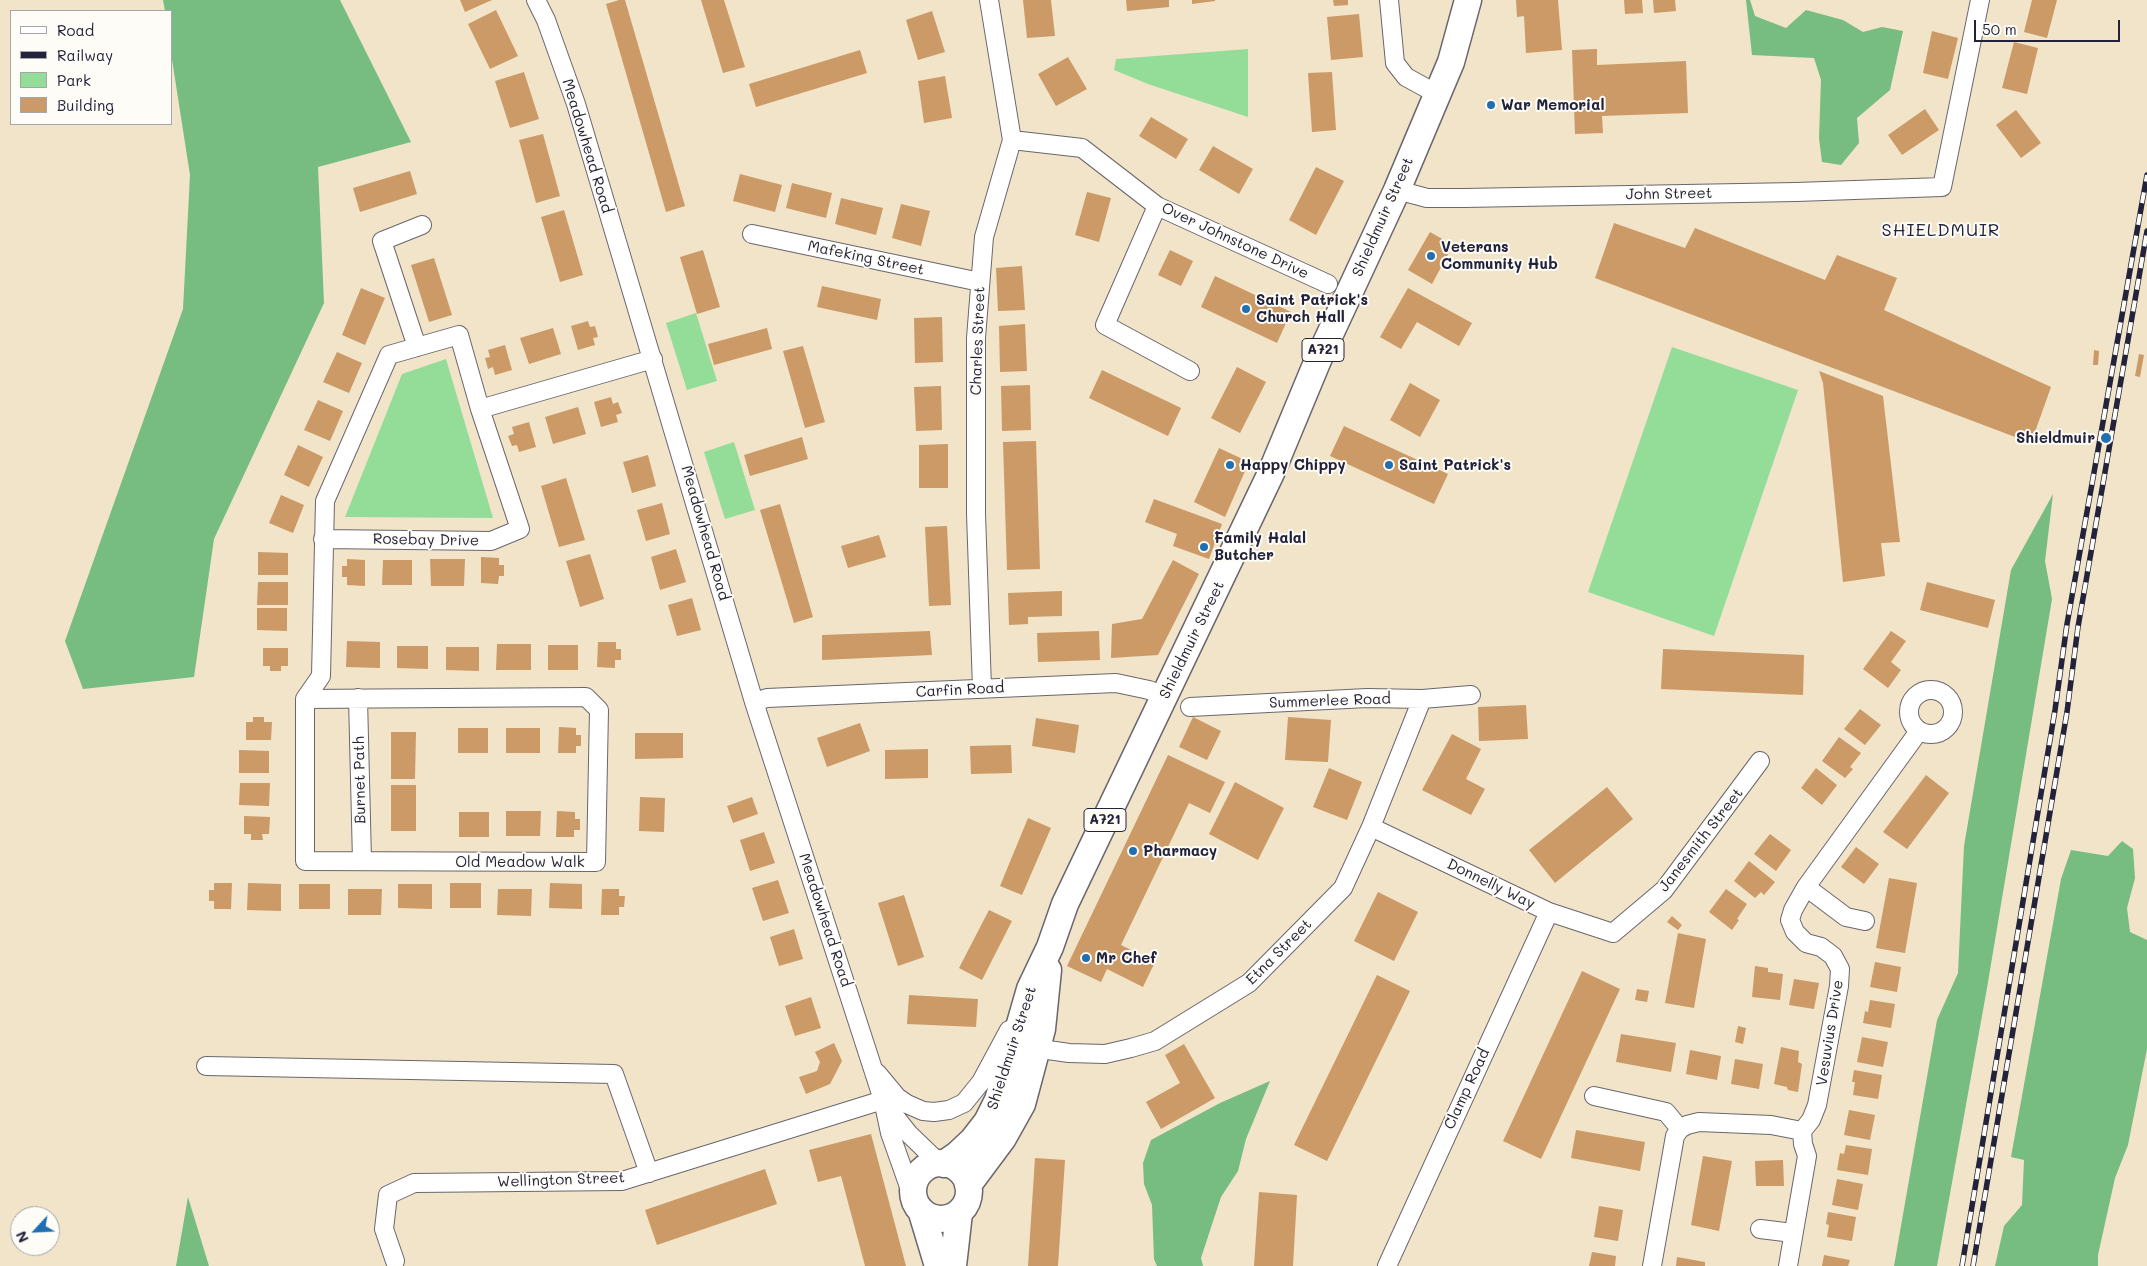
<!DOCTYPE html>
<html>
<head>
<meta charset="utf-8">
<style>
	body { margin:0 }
	#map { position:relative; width:2147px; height:1266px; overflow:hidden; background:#f1e4c9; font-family:Mali,sans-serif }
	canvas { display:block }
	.legend { position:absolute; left:10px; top:10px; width:162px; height:115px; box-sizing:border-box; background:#fdfcf7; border:1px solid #a5a5ac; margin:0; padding:6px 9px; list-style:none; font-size:15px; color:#22223b }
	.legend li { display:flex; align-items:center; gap:10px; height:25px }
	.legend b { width:25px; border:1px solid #a5a5ac }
	.north { position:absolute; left:10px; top:1206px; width:50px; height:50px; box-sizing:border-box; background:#fdfcf7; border:1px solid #a5a5ac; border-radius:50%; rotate:245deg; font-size:14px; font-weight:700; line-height:20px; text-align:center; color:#22223b }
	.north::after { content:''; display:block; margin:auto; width:18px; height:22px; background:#1f6fb2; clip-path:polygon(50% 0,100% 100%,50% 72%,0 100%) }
	.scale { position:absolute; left:1974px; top:20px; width:146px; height:22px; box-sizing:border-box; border:2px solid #22223b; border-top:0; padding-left:6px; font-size:15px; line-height:18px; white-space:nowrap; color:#22223b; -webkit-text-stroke:4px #fdfcf7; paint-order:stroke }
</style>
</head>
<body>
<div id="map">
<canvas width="2147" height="1266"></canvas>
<ul class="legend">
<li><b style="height:6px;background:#fff"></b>Road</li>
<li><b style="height:6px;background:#22223b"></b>Railway</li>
<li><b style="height:14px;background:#94dd98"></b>Park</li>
<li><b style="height:14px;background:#cb9a66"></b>Building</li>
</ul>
<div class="north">N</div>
<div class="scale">50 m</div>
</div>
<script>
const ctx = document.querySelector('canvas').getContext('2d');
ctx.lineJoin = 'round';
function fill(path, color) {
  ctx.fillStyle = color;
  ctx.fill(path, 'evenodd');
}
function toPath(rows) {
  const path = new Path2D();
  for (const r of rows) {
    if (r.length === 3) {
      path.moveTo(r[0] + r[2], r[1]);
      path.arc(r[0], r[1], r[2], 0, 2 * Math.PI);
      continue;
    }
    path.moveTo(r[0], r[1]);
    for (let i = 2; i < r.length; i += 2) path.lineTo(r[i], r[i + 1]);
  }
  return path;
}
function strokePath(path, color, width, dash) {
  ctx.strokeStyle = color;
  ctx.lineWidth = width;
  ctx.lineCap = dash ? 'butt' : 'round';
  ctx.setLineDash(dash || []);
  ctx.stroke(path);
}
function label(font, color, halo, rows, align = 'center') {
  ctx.font = font + ' Mali,sans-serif';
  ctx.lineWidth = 4;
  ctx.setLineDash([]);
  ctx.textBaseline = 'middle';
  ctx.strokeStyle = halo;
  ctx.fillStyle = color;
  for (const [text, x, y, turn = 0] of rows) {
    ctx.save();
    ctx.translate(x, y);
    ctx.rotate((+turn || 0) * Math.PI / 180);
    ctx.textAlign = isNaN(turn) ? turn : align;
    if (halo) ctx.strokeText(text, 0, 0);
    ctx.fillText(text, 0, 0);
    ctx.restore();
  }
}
fill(toPath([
	[1248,49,1248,117,1148,84,1114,70,1116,59],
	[696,313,717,381,687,390,666,323],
	[1672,347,1798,390,1714,636,1588,592],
	[446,359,493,518,345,517,402,374],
	[734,442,755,510,725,519,704,452]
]), '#94dd98');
fill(toPath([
	[163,0,340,0,411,142,318,167,324,303,214,539,194,677,83,689,65,641,183,309,190,175,171,53,171,11,165,11],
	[1746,0,1750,0,1755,16,1786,28,1806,10,1843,20,1863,32,1882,27,1903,31,1890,90,1857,118,1859,143,1841,165,1822,162,1819,138,1821,80,1814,58,1752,55],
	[2053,494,2045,561,2052,599,1987,988,1937,1266,1894,1266,1937,1020,1958,973,1964,846,2011,570],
	[2122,841,2133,849,2135,878,2127,908,2130,932,2147,940,2147,1049,2128,1145,2115,1178,2098,1255,2098,1266,1995,1266,2004,1226,2022,1205,2024,1160,2011,1157,2061,879,2071,850,2108,856],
	[1270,1081,1246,1139,1238,1171,1221,1197,1201,1258,1203,1266,1157,1266,1154,1259,1152,1205,1144,1184,1143,1163,1151,1140,1220,1103],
	[188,1197,209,1266,176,1266]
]), '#77bc80');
fill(toPath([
	[460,0,492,0,465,12],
	[619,0,625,0,685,206,666,212,606,4],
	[701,0,724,0,745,67,723,73],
	[1023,0,1051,0,1055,36,1027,38],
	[1126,0,1169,0,1169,7,1127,11],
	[1192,0,1215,0,1215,1,1192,4],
	[1333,0,1348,0,1348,5,1334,6],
	[1516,0,1558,0,1562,50,1526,53,1524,16,1517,17],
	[1624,0,1642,0,1643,13,1625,14],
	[1653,0,1675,0,1676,11,1654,13],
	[2032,0,2057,0,2047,38,2024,32],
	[496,10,518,56,490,69,468,24],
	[932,11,945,52,918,60,906,20],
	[1359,14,1363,57,1331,60,1327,17],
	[1932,31,1958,38,1948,79,1923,73],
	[2014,42,2038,48,2027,94,2002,88],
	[1597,49,1597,65,1686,61,1688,113,1602,116,1603,133,1575,134,1572,50],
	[860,50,867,73,756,107,749,84],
	[1068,57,1087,89,1056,106,1038,74],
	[524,72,539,119,510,128,495,81],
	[1332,72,1336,130,1312,132,1308,73],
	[945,76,952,118,924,123,918,81],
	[1925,109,1939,130,1902,155,1888,135],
	[2016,110,2041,143,2021,158,1996,125],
	[1151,117,1188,139,1176,159,1139,136],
	[543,134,560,196,536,203,519,140],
	[1213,146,1253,169,1239,194,1199,170],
	[1316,167,1344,181,1316,235,1289,220],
	[410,171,417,194,360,212,353,188],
	[740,174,782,185,775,212,733,201],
	[792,183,832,193,826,218,786,208],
	[1087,192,1111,198,1099,242,1075,235],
	[841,198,883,208,876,235,835,224],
	[901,204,930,211,921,246,892,238],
	[564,210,583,275,560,282,541,217],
	[1614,223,1685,248,1695,228,1825,280,1837,255,1897,278,1884,310,2051,387,2031,443,1595,278],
	[1430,232,1453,245,1432,284,1408,270],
	[703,250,720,307,697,314,680,257],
	[1170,250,1193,261,1181,286,1158,275],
	[434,258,452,315,429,322,411,265],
	[1022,266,1025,310,998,311,996,268],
	[1215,276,1291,312,1277,343,1201,307],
	[822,286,881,299,877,320,817,307],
	[361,288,385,298,365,345,342,335],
	[1408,288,1472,323,1459,346,1417,322,1401,349,1380,337],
	[942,317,943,362,915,363,914,318],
	[588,321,590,327,595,326,598,337,593,338,595,345,578,350,571,326],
	[1025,324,1027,371,1000,372,999,326],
	[553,328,561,354,529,364,520,338],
	[767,328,772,349,714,365,708,344],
	[505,345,512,370,495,375,493,367,488,369,485,358,490,357,488,350],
	[803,346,825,422,805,428,783,351],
	[2094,350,2099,351,2098,365,2093,365],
	[337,352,362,363,349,393,323,382],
	[2139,354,2144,355,2140,377,2135,376],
	[1237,367,1266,382,1240,433,1211,418],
	[1102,370,1181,408,1168,436,1089,398],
	[1819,371,1883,396,1900,542,1881,543,1885,576,1843,582,1823,383],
	[1410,383,1440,400,1420,437,1390,420],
	[1030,385,1031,430,1002,431,1001,386],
	[941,386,942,430,916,431,914,387],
	[611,397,613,404,618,402,622,413,616,415,618,422,601,427,594,402],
	[318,400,343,411,330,441,304,430],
	[578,407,586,434,553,444,545,417],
	[529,422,536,447,519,452,517,445,512,446,508,436,514,434,512,427],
	[1344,426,1448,474,1434,504,1330,456],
	[802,437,808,459,750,476,744,455],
	[1036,441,1040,569,1007,570,1003,442],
	[948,444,948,488,919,488,919,445],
	[298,445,323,457,309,487,284,475],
	[1219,448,1249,462,1225,517,1194,502],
	[648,455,656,486,632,493,623,462],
	[566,478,585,540,559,547,541,486],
	[281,495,304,505,293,533,269,523],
	[1154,499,1222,524,1209,559,1173,546,1177,534,1145,522],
	[662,503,670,534,646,541,637,510],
	[780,504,813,617,794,623,760,510],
	[947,526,951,605,929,606,925,527],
	[879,535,886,557,848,568,841,546],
	[676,549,686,582,660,590,651,557],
	[258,552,288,553,288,575,258,575],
	[590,554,604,599,580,607,566,561],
	[481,557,499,558,499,565,504,565,504,576,499,576,498,584,481,583],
	[347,559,365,560,365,586,347,585,347,577,342,577,342,566,347,566],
	[430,559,465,559,464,586,431,586],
	[383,560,412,560,412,585,382,585],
	[1173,560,1199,574,1158,655,1111,658,1112,624,1142,619],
	[258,582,288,582,288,605,257,605],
	[1927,582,1995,600,1988,628,1920,610],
	[1062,591,1062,616,1028,617,1028,624,1009,625,1008,593],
	[692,598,701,630,677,636,668,605],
	[257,608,287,608,287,631,257,630],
	[930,631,932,655,822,660,822,635],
	[1099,631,1100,660,1038,662,1037,633],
	[1891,631,1906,641,1891,662,1901,670,1888,688,1863,669],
	[347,641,380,642,380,668,346,667],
	[598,642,616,642,616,649,621,649,621,660,615,660,615,668,597,667],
	[497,644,531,644,531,670,496,670],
	[548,645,578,645,578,670,548,670],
	[397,646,428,646,428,669,397,668],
	[446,647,479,647,479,671,446,670],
	[263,648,288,648,288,666,281,666,281,671,270,671,270,666,263,666],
	[1663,649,1804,655,1803,695,1661,689],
	[1526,705,1528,739,1479,741,1478,707],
	[1860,709,1881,725,1865,745,1844,729],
	[253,717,264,717,264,722,272,722,271,740,246,740,246,722,253,722],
	[1193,717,1221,731,1207,760,1179,747],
	[1288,717,1331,720,1328,762,1285,760],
	[1036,718,1079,725,1075,753,1032,746],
	[860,723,870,751,827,767,817,738],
	[559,727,576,728,576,735,581,735,581,746,576,746,576,753,558,753],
	[458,728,488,728,488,753,458,753],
	[506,728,540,728,540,753,506,753],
	[391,732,416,732,415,779,391,779],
	[635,733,683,733,683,758,635,759],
	[1452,734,1481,749,1466,779,1485,789,1471,815,1422,790],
	[1839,737,1861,753,1850,767,1853,769,1845,778,1822,761],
	[1011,745,1012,773,971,774,970,746],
	[928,749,928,778,885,779,885,750],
	[239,750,269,751,269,773,239,773],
	[1168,755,1225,782,1210,813,1189,803,1121,945,1155,962,1143,987,1107,969,1101,982,1067,966],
	[1329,768,1362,782,1347,820,1313,807],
	[1816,768,1837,785,1822,805,1801,788],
	[1926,775,1949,793,1907,849,1883,832],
	[1235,782,1284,808,1258,860,1209,834],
	[240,783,270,783,269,806,239,805],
	[391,785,416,785,416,831,391,831],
	[1607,787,1633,819,1555,883,1529,850],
	[640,797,665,798,664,832,639,831],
	[752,797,758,814,733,823,727,806],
	[506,811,541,811,540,836,506,836],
	[557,811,575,812,575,819,580,819,580,830,574,830,574,837,556,837],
	[459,812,489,812,489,837,459,837],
	[244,816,270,817,269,834,262,834,263,840,251,840,251,834,244,834],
	[1028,818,1051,828,1022,895,1000,886],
	[764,832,775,863,750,871,740,840],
	[1770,834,1791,850,1776,871,1754,854],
	[1856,847,1879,864,1864,884,1841,867],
	[1749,861,1775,882,1764,895,1761,892,1755,898,1734,881],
	[1889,878,1917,883,1905,953,1876,948],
	[778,880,789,913,763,921,752,888],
	[214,883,232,883,231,909,214,909,214,901,209,901,209,890,214,890],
	[248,883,281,884,281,911,247,910],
	[450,883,481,883,481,908,450,908],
	[550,883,582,884,582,909,549,908],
	[299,884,330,884,330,909,299,909],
	[398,884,432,884,432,909,398,908],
	[348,889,382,889,381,915,348,915],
	[498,889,532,889,531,916,497,915],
	[602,889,619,889,619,896,625,896,624,907,619,907,619,915,601,915],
	[1726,889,1747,904,1737,919,1739,920,1732,930,1709,912],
	[1378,892,1418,912,1394,961,1354,941],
	[904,895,924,957,898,966,878,903],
	[989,910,1012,921,982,980,959,968],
	[1672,916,1682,925,1678,930,1667,922],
	[794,929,803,959,779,966,770,937],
	[1678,933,1706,939,1694,1008,1665,1003],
	[1875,962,1901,967,1897,992,1870,987],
	[1755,966,1768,968,1768,972,1783,974,1780,1000,1752,997],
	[1582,971,1620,989,1541,1159,1503,1141],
	[1377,975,1410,991,1327,1161,1294,1145],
	[1794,979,1819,983,1814,1009,1789,1005],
	[1637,989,1649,991,1647,1002,1635,1000],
	[909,995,978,999,976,1027,907,1024],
	[811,997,821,1028,795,1036,785,1006],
	[1870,1000,1895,1004,1891,1028,1863,1023,1865,1011,1868,1012],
	[1738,1026,1746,1028,1743,1044,1735,1042],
	[1621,1034,1676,1043,1671,1072,1616,1062],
	[1862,1037,1888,1042,1883,1067,1857,1062],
	[834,1043,842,1061,830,1084,806,1094,799,1077,817,1071,820,1062,815,1052],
	[1184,1044,1215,1098,1161,1129,1146,1102,1180,1083,1165,1055],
	[1781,1047,1799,1051,1798,1062,1802,1064,1798,1092,1788,1090,1787,1087,1774,1084],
	[1690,1050,1721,1056,1717,1080,1686,1074],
	[1735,1059,1763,1064,1759,1089,1731,1084],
	[1854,1070,1882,1075,1878,1099,1853,1095,1855,1082,1852,1082],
	[1849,1110,1875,1115,1870,1140,1844,1135],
	[1576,1130,1645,1142,1640,1171,1571,1158],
	[871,1134,906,1266,865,1266,841,1176,818,1182,809,1150],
	[1846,1145,1872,1149,1868,1175,1837,1170,1840,1153,1844,1154],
	[1703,1156,1732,1161,1719,1231,1691,1225],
	[1035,1158,1065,1160,1058,1266,1028,1266],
	[1783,1160,1784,1186,1756,1186,1755,1161],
	[765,1169,777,1204,657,1245,645,1210],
	[1837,1179,1863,1184,1858,1210,1832,1205],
	[1259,1192,1297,1195,1293,1266,1254,1266],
	[1599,1206,1623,1210,1618,1241,1594,1237],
	[1828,1212,1856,1217,1852,1241,1827,1237,1829,1225,1826,1224],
	[1592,1252,1616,1256,1615,1266,1589,1266],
	[1824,1255,1850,1260,1848,1266,1822,1266],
	[1677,1257,1705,1262,1705,1266,1676,1266]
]), '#cb9a66');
const street = toPath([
	[536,0,546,20,576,104,754,702,883,1100,890,1133,913,1198],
	[1389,0,1395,63,1406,77,1437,94],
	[1012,140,1082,148,1157,206,1328,284],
	[1397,190,1427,198,1464,198,1796,192,1942,187,1980,0],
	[1157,206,1105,325,1190,371],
	[752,234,980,282],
	[417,347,382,241,422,225],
	[323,539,491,541,520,529,480,409],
	[982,688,976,514,976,338,984,237,1012,140,989,0],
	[1931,712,22],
	[586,697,599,710,596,862,305,861,305,699,586,697],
	[358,698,362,861],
	[305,699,321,676,325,501,389,355,459,335,480,409,653,359],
	[754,702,767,698,1116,683,1149,690,1165,696],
	[1190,707,1367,698,1422,699,1471,695],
	[1371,827,1549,912,1613,933,1664,890,1760,761],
	[1806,887,1846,917,1865,921],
	[1027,1047,1069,1053,1105,1054,1131,1048,1155,1041,1249,983,1343,888,1371,827,1422,699],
	[206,1066,614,1074,649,1173],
	[877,1073,897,1097,907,1104,923,1111,934,1112,949,1110,964,1103,981,1082,1009,1030],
	[1594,1096,1666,1112,1680,1129],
	[886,1105,909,1134,939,1163],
	[1760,1229,1793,1233],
	[395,1261,384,1229,388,1195,414,1183,622,1181,883,1100],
	[1387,1266,1549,912],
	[1652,1266,1675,1136,1680,1129,1687,1125,1699,1122,1771,1125,1802,1131,1811,1120,1817,1105,1839,986,1840,969,1833,956,1821,947,1806,943,1795,932,1790,920,1793,910,1806,887,1919,731],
	[1788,1266,1807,1156,1803,1144,1802,1131]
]);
const primary = toPath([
	[941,1191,28],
	[944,1164,957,1155,973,1140,987,1122,998,1100,1030,989,1050,947,1065,904,1271,473,1318,360,1397,190,1451,62,1468,0],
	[968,1185,1003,1138,1022,1104,1042,1029,1048,970],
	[922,1213,938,1266],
	[953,1266,959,1213]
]);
strokePath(street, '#6a666d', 20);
strokePath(primary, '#6a666d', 29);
strokePath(street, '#fff', 18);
strokePath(primary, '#fff', 26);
const rail = toPath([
	[1962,1266,2055,710,2067,624,2147,175],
	[1973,1266,2067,712,2078,627,2147,231]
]);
strokePath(rail, '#22223b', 5.5);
strokePath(rail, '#fdfcf7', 4, [11]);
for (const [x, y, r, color] of [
	[1491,105,5,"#1f6fb2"],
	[1431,256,5,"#1f6fb2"],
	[1246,309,5,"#1f6fb2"],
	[2106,438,6,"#1f6fb2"],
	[1230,465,5,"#1f6fb2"],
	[1389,465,5,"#1f6fb2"],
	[1204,547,5,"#1f6fb2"],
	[1133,851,5,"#1f6fb2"],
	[1086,958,5,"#1f6fb2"]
]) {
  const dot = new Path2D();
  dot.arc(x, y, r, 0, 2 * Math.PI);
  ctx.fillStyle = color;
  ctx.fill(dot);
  strokePath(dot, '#fdfcf7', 2);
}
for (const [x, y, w] of [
	[1323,350,42],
	[1105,820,42]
]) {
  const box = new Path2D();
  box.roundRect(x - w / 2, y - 11.5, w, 23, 4);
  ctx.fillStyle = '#fdfcf7';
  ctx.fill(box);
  strokePath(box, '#22223b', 1);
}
label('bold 14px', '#22223b', null, [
	["A721",1323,350],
	["A721",1105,820]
]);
label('bold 15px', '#22223b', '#fdfcf7', [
	["War Memorial",1501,105],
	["Veterans",1441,247],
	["Community Hub",1441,264],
	["Saint Patrick's",1256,300],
	["Church Hall",1256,317],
	["Shieldmuir",2095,438,"right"],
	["Happy Chippy",1240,465],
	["Saint Patrick's",1399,465],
	["Family Halal",1214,538],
	["Butcher",1214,555],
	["Pharmacy",1143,851],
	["Mr Chef",1096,958]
], 'left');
label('15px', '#22223b', '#fdfcf7', [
	["Meadowhead Road",587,146,73],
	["John Street",1669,194,-1],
	["Shieldmuir Street",1383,217,-66],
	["Over Johnstone Drive",1235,241,25],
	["Mafeking Street",866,258,12],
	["Charles Street",978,341,-88],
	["Meadowhead Road",705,533,74],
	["Rosebay Drive",426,540,1],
	["Shieldmuir Street",1192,640,-64],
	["Carfin Road",960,690,-3],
	["Summerlee Road",1330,701,-2],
	["Burnet Path",360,780,-91],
	["Janesmith Street",1701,840,-52],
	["Old Meadow Walk",520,862],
	["Donnelly Way",1491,884,26],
	["Meadowhead Road",825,920,72],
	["Etna Street",1279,952,-45],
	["Vesuvius Drive",1830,1033,-81],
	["Shieldmuir Street",1012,1048,-72],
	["Clamp Road",1467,1089,-65],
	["Wellington Street",561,1180,-2]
]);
ctx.letterSpacing = '1px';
label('18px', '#22223b', '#fdfcf7', [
	["SHIELDMUIR",1941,230]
]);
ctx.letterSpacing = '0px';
</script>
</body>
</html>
